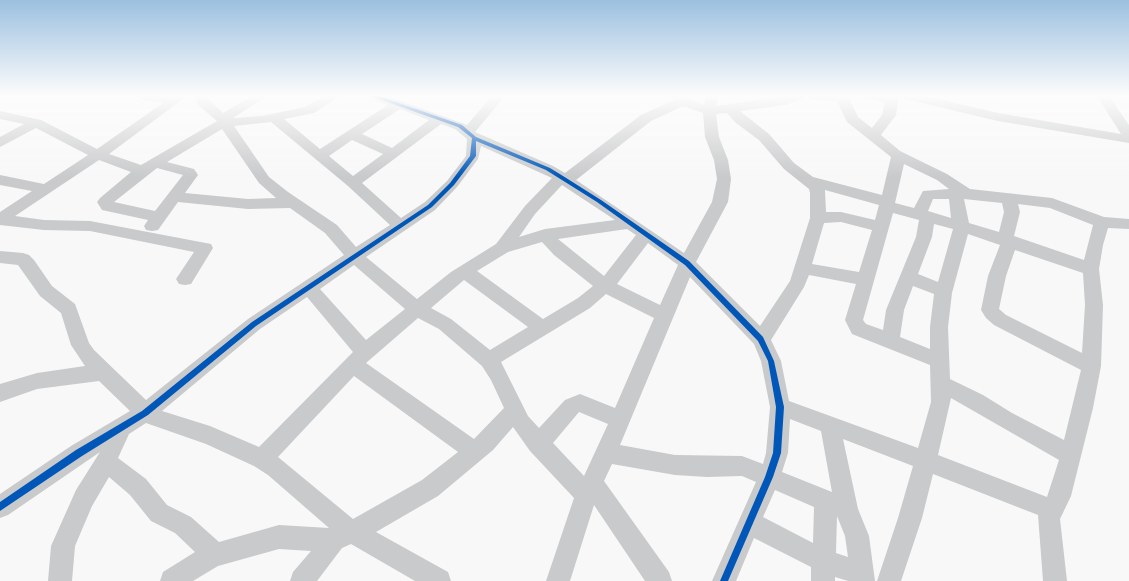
<!DOCTYPE html>
<html>
<head>
<meta charset="utf-8">
<style>
	body { margin:0 }
	canvas { display:block; background:#f8f8f8 }
</style>
</head>
<body>
<canvas width="1129" height="581"></canvas>
<script>
const ctx = document.querySelector('canvas').getContext('2d');
ctx.lineJoin = 'round';
function toPath(rows) {
  const path = new Path2D();
  for (const r of rows) {
    path.moveTo(r[0], r[1]);
    for (let i = 2; i < r.length; i += 2) path.lineTo(r[i], r[i + 1]);
  }
  return path;
}
function fill(path, color) {
  ctx.fillStyle = color;
  ctx.fill(path, 'evenodd');
}
fill(toPath([
	[136,96,187,96,109,154,141,165,217,121,198,105,194,96,206,96,223,113,252,96,267,96,233,118,262,116,305,107,325,96,340,96,314,113,284,119,320,149,388,105,370,99,369,96,387,96,467,125,492,96,505,96,475,132,553,166,565,173,641,115,674,100,670,96,685,96,704,105,706,96,718,96,716,106,787,96,804,96,803,99,785,105,740,111,769,134,794,163,813,177,882,195,891,157,847,122,837,101,812,100,806,96,848,96,858,117,872,128,882,115,885,102,866,99,865,96,899,96,896,115,881,135,900,151,947,174,970,189,1052,198,1104,217,1129,219,1129,229,1108,228,1103,245,1099,269,1103,305,1101,366,1093,408,1071,496,1060,519,1067,581,1043,581,1038,515,933,474,922,518,901,581,877,581,898,518,913,466,843,439,858,509,869,536,875,581,848,581,835,577,835,581,811,581,811,567,754,538,736,581,712,581,756,482,742,476,707,477,675,475,612,464,604,481,669,572,672,581,645,581,594,505,570,581,546,581,574,498,530,451,513,427,493,450,438,496,376,532,448,572,451,581,415,581,351,544,342,548,317,581,290,581,293,572,311,551,279,549,218,566,193,581,160,581,163,572,195,552,175,533,151,521,130,495,109,477,92,506,75,546,72,581,48,581,51,546,76,490,100,452,8,515,0,518,0,494,71,446,130,411,99,381,37,389,0,402,0,384,37,373,85,366,71,345,61,313,40,296,18,265,0,263,0,251,23,253,29,255,34,260,52,286,75,304,89,343,94,350,146,400,248,319,344,255,325,233,290,208,248,209,178,202,158,230,152,231,146,230,144,226,148,220,102,210,97,202,100,198,131,172,99,160,15,216,44,220,90,221,211,244,213,248,191,284,185,285,179,284,176,279,194,252,90,231,44,230,0,225,0,212,32,191,0,185,0,175,44,184,88,155,36,128,0,147,0,137,24,124,0,119,0,111,41,120,97,149,163,103,142,100,136,96],
	[683,106,703,113,705,137,714,160,717,179,712,202,684,253,576,180,651,121,683,106],
	[400,109,429,120,392,148,362,134,400,109],
	[727,113,736,123,759,140,784,169,809,189,810,193,810,218,790,281,760,326,696,262,728,202,731,179,728,160,719,137,716,114,727,113],
	[271,122,348,186,390,225,356,247,337,225,288,192,269,177,234,126,271,122],
	[441,124,455,129,467,139,466,156,447,181,425,202,401,218,362,183,441,124],
	[222,129,259,183,276,198,248,199,185,193,198,175,194,169,167,162,222,129],
	[352,140,383,154,353,176,329,156,352,140],
	[481,146,552,178,525,206,496,244,451,272,417,299,366,257,435,210,457,187,478,159,481,146],
	[904,164,937,180,949,189,923,191,914,208,895,203,904,164],
	[157,168,183,175,155,211,114,202,157,168],
	[562,185,615,220,545,229,519,237,535,214,562,185],
	[825,190,879,205,875,220,841,212,826,212,825,190],
	[933,199,949,199,951,218,928,211,933,199],
	[964,199,1002,203,1004,212,999,232,969,223,964,199],
	[1018,204,1050,208,1093,225,1084,260,1014,236,1020,212,1018,204],
	[893,213,919,220,916,237,886,310,883,330,866,324,863,320,893,213],
	[841,222,872,230,859,272,812,264,824,223,841,222],
	[934,224,953,229,938,282,918,274,932,237,934,224],
	[627,229,636,235,604,276,558,239,627,229],
	[968,234,1000,245,988,276,981,310,986,318,994,325,1081,370,1064,440,1012,413,983,395,950,379,948,327,952,293,968,234],
	[542,242,554,255,593,286,578,298,543,319,477,271,508,252,542,242],
	[648,243,678,265,660,305,617,284,648,243],
	[1015,250,1083,273,1085,305,1082,353,1006,315,999,309,1006,276,1015,250],
	[354,265,405,309,366,340,320,289,354,265],
	[809,275,856,284,845,320,852,334,930,365,931,402,918,448,789,401,781,361,771,340,804,287,809,275],
	[690,277,754,344,761,361,770,407,766,453,763,464,742,456,675,455,620,445,690,277],
	[464,280,528,327,490,350,451,319,431,308,464,280],
	[913,286,934,294,930,327,930,349,900,337,904,310,913,286],
	[606,294,654,318,615,408,580,394,565,400,539,428,528,416,501,362,590,308,606,294],
	[307,297,353,352,259,447,210,426,162,411,260,329,307,297],
	[418,318,439,329,482,366,491,380,504,408,474,439,366,363,418,318],
	[354,376,458,452,422,480,353,519,278,457,354,376],
	[951,398,1059,460,1047,497,938,455,951,398],
	[579,412,608,424,584,476,553,443,579,412],
	[790,419,821,431,832,492,782,472,788,453,790,419],
	[146,423,206,444,254,466,268,475,329,528,279,525,219,542,191,517,167,505,146,479,118,458,129,434,146,423],
	[775,490,814,507,813,543,763,517,775,490],
	[837,516,845,536,848,557,836,553,837,516],
	[904,96,926,96,998,113,1121,134,1097,96,1109,96,1129,125,1129,143,998,121,905,99,904,96]
]), '#c9cacb');
fill(toPath([
	[373,96,379,96,462,125,476,137,550,168,563,176,601,200,689,261,763,337,774,361,784,407,781,453,773,477,728,581,720,581,765,477,773,453,776,407,768,361,758,341,685,265,597,202,546,170,476,141,476,156,454,185,432,207,256,326,148,415,82,456,0,511,0,502,76,450,142,411,252,322,428,205,450,183,470,156,472,138,458,127,373,97,373,96]
]), '#0057b8');
const sky = ctx.createLinearGradient(0, 0, 0, 177);
sky.addColorStop(0, '#9cc0e0');
sky.addColorStop(0.54, '#fcfcfc');
sky.addColorStop(1, '#fcfcfc00');
ctx.fillStyle = sky;
ctx.fillRect(0, 0, 1129, 177);
</script>
</body>
</html>
